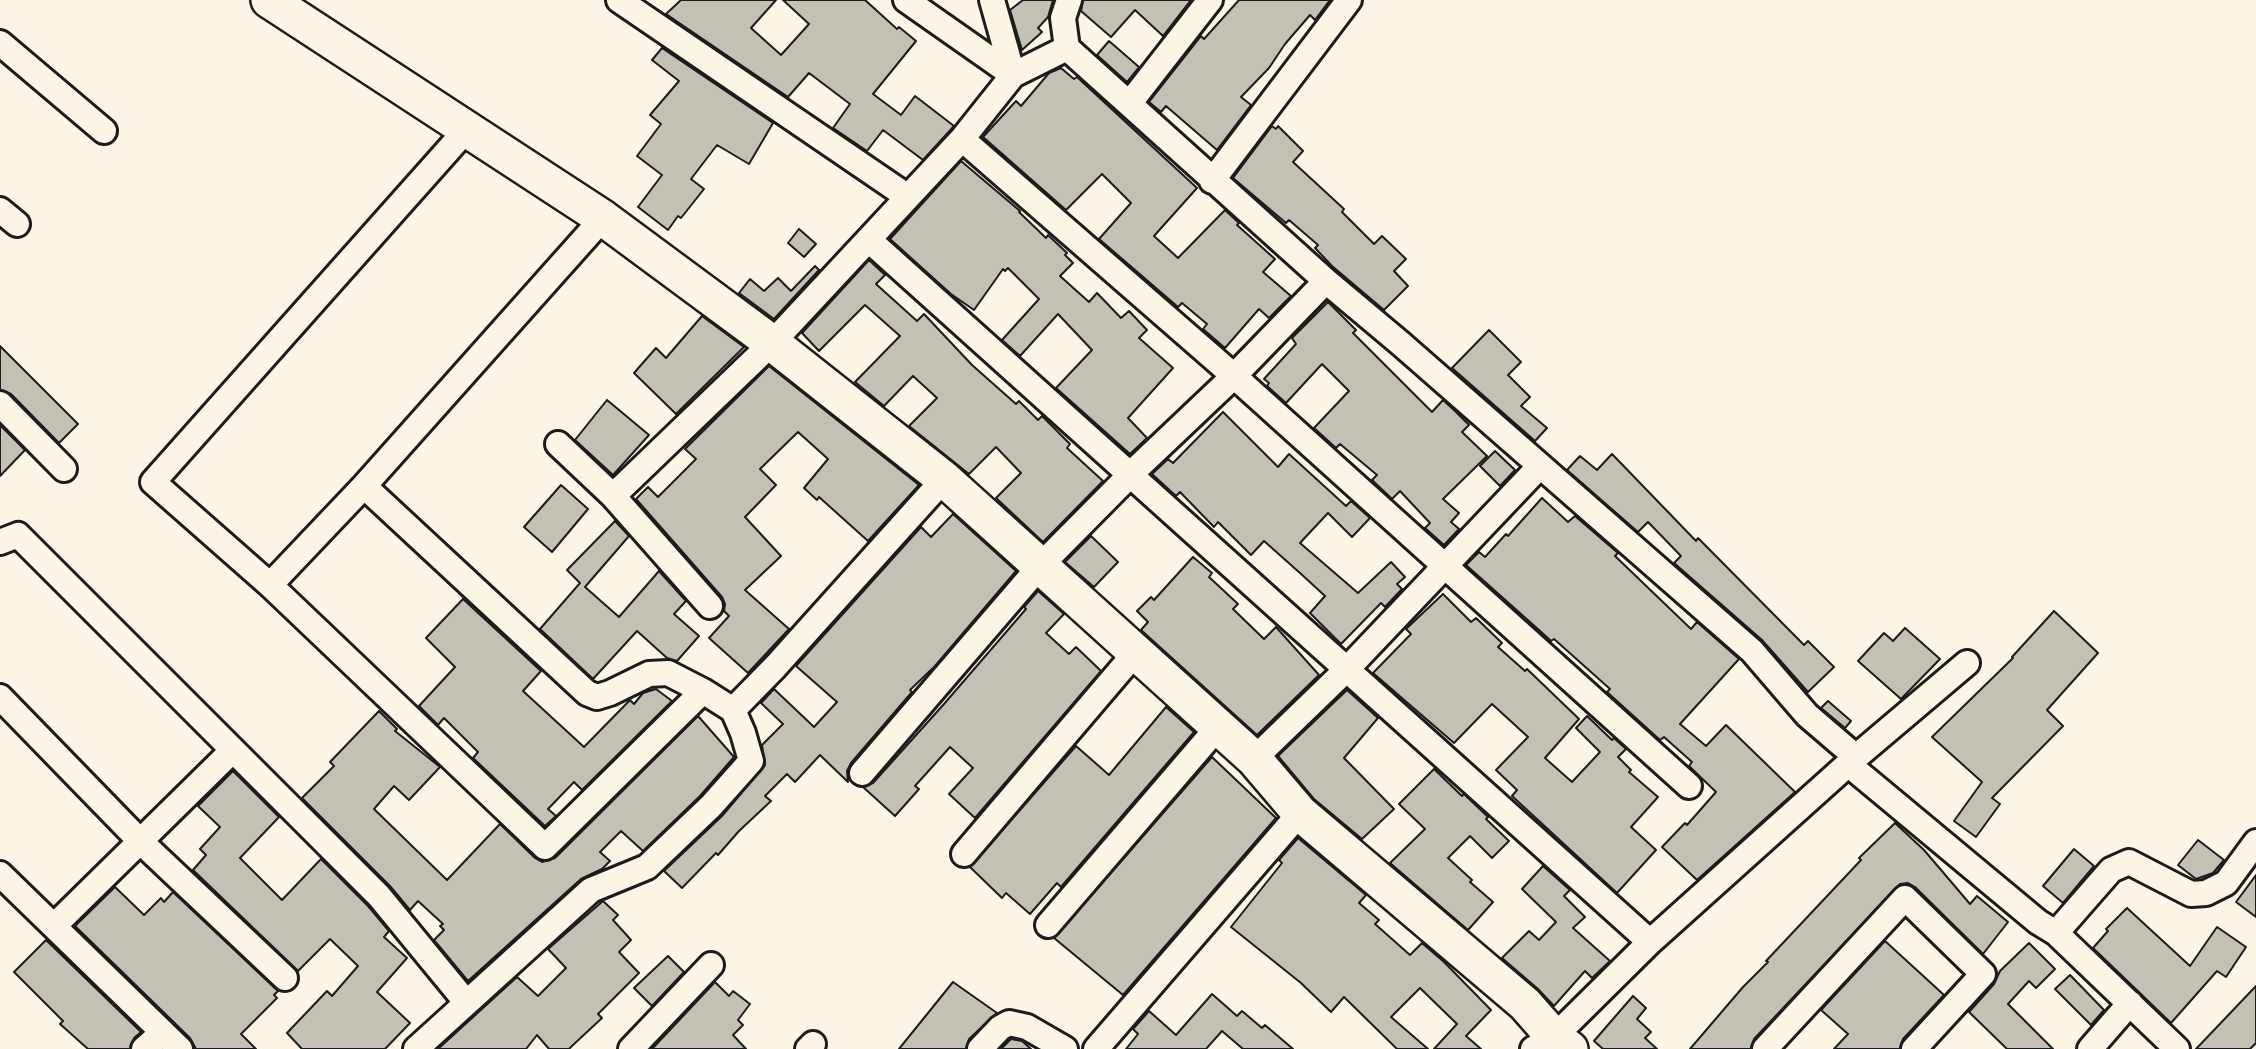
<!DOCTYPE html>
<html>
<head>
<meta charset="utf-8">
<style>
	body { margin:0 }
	canvas { display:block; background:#fcf5e5 }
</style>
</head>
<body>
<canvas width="2256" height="1049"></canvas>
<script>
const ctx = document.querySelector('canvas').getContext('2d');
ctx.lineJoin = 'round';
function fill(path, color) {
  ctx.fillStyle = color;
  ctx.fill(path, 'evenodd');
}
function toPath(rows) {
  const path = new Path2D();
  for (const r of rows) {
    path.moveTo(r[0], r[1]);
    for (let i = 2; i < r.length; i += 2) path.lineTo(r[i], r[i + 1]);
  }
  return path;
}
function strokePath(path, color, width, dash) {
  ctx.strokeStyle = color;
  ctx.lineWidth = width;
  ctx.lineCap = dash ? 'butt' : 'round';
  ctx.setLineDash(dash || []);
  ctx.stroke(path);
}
const building = toPath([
	[681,0,776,0,751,28,781,55,809,24,783,0,865,0,897,29,899,27,916,41,873,94,901,115,915,96,954,126,923,160,883,130,867,151,833,128,850,104,809,73,788,97,666,14,681,0],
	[1023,0,1053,0,1048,17,1038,28,1042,32,1022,50,1010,10,1023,0],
	[1083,0,1191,0,1163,36,1135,10,1111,37,1081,11,1083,0],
	[1239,0,1330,0,1315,20,1310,15,1285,44,1269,68,1241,97,1251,105,1217,150,1166,106,1161,112,1149,102,1201,36,1204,39,1239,0],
	[1109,41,1139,67,1127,82,1097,55,1109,41],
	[662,48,773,123,749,164,717,145,691,179,704,189,681,218,678,216,668,230,638,207,662,175,637,156,661,124,650,115,679,81,652,60,662,48],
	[1061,68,1074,79,1077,77,1197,188,1154,236,1178,258,1225,210,1239,223,1237,225,1275,259,1263,272,1291,296,1269,318,1259,309,1225,348,1203,329,1207,324,1182,303,1178,307,1099,239,1131,203,1102,174,1066,210,983,137,1016,101,1021,106,1049,73,1061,68],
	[1272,126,1276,129,1278,126,1303,151,1293,162,1344,209,1342,212,1374,244,1382,236,1406,259,1394,271,1408,286,1384,310,1332,266,1315,248,1318,245,1289,220,1286,223,1233,178,1272,126],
	[961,161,1020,211,1019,212,1046,238,1048,235,1067,253,1065,255,1073,263,1060,276,1089,302,1097,293,1121,318,1129,311,1147,330,1139,338,1173,368,1128,418,1147,438,1130,454,1056,388,1092,350,1058,314,1020,356,1002,340,1039,299,1008,268,1005,271,1003,269,974,310,951,294,890,239,961,161],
	[799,229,816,244,804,257,788,243,799,229],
	[869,260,885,275,876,284,917,321,924,314,972,365,1016,404,1019,401,1038,420,1042,416,1070,444,1067,448,1103,481,1043,542,996,498,1021,473,996,447,969,474,909,426,937,398,913,376,884,406,855,382,900,336,865,305,819,351,802,333,869,260],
	[815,266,819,270,774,319,739,293,750,279,764,291,778,278,791,291,815,266],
	[1328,302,1356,330,1353,333,1432,412,1443,400,1455,411,1469,425,1462,432,1487,456,1443,499,1459,513,1451,522,1459,529,1444,545,1425,528,1430,523,1400,491,1392,499,1372,480,1377,475,1340,444,1336,448,1314,428,1349,391,1322,364,1286,403,1267,386,1269,383,1264,379,1296,344,1292,338,1328,302],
	[702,316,744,347,676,414,634,373,656,348,666,358,702,316],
	[1489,330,1521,362,1508,375,1530,397,1521,406,1547,428,1535,441,1452,368,1489,330],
	[0,346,78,424,59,443,11,394,0,390,0,346],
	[769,366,919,485,868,541,819,497,817,500,804,488,828,459,798,432,760,469,776,485,745,517,781,556,745,590,789,629,748,673,709,638,729,616,724,611,725,604,722,597,636,499,648,487,658,497,696,459,685,449,769,366],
	[607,400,649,435,613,475,575,440,607,400],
	[1223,412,1278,467,1289,454,1346,506,1351,501,1370,518,1352,537,1328,513,1300,543,1358,593,1391,562,1405,577,1397,584,1402,589,1385,607,1381,603,1341,644,1310,613,1325,596,1300,573,1264,541,1251,555,1218,522,1214,527,1180,492,1176,496,1152,474,1168,459,1173,463,1223,412],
	[0,425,25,450,0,476,0,425],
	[1495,451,1515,470,1500,486,1480,466,1495,451],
	[1612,454,1696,541,1698,538,1804,645,1808,641,1834,667,1808,692,1762,640,1674,563,1681,556,1648,522,1638,532,1567,470,1580,456,1597,470,1612,454],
	[561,485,588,509,552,552,524,527,561,485],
	[1542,498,1568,522,1575,516,1618,553,1615,556,1691,629,1697,622,1739,659,1680,724,1706,746,1726,725,1795,792,1697,880,1662,847,1685,823,1687,825,1716,792,1689,766,1692,762,1664,737,1660,740,1607,692,1610,689,1554,639,1551,641,1539,630,1466,565,1479,552,1485,557,1506,534,1508,536,1542,498],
	[953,514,1016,571,935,666,910,690,912,692,851,763,847,771,848,782,820,755,795,782,787,774,765,796,771,801,739,831,718,855,716,853,682,888,664,871,722,816,765,765,762,745,783,724,761,703,774,689,814,727,837,702,796,666,921,527,931,537,953,514],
	[615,521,629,536,585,587,619,617,659,571,686,601,674,614,699,636,677,661,667,658,637,631,593,679,540,629,580,583,567,570,615,521],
	[1091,536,1118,562,1094,587,1065,562,1091,536],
	[1193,557,1212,573,1209,577,1238,604,1233,609,1264,639,1276,627,1319,675,1257,735,1141,630,1148,622,1137,611,1151,597,1154,600,1193,557],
	[1038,591,1064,614,1046,633,1069,654,1076,647,1101,671,975,818,949,794,973,768,950,747,915,786,919,789,895,816,863,787,873,783,944,704,1026,609,1024,607,1038,591],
	[1443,594,1471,622,1476,618,1502,643,1498,647,1525,671,1527,669,1579,719,1545,758,1572,782,1600,752,1576,728,1587,716,1612,740,1614,738,1626,749,1618,757,1631,770,1629,772,1658,797,1631,827,1656,850,1617,893,1512,796,1517,790,1496,770,1528,737,1492,704,1454,743,1373,673,1411,634,1406,629,1443,594],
	[463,599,541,671,523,691,584,747,630,700,634,704,643,693,656,689,672,701,582,790,574,782,548,809,556,816,545,826,473,758,478,752,444,718,438,725,419,706,455,667,426,638,463,599],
	[2054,611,2098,653,2047,710,2063,726,1992,798,2000,804,1976,837,1954,821,1982,782,1932,737,2013,658,2012,657,2054,611],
	[1905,628,1940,659,1901,699,1858,661,1884,633,1893,641,1905,628],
	[1347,690,1378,718,1344,758,1394,809,1362,839,1314,799,1278,756,1347,690],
	[1828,701,1851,721,1845,728,1821,708,1828,701],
	[1166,707,1194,732,1061,887,1057,883,1030,914,1006,893,1002,898,970,867,1076,746,1109,775,1166,707],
	[379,711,397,729,395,731,440,767,409,800,394,786,374,809,447,880,500,824,535,858,542,862,555,858,698,716,734,757,700,796,643,851,621,831,600,852,610,861,602,869,581,879,468,981,434,940,444,930,440,926,443,924,418,901,410,910,390,886,302,798,334,766,330,762,379,711],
	[1212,757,1276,818,1123,995,1054,938,1212,757],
	[1434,769,1462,796,1464,794,1488,817,1486,819,1509,841,1492,858,1470,836,1448,858,1472,880,1470,882,1493,902,1468,930,1390,863,1425,829,1399,804,1434,769],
	[233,771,279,817,240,858,282,900,321,859,368,906,389,931,384,937,407,958,377,992,410,1023,385,1049,302,1049,287,1033,327,991,332,996,358,966,330,939,298,971,193,870,206,855,200,849,220,827,198,806,233,771],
	[1895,823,1924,850,1970,904,1977,896,2008,922,1983,954,1915,887,1908,883,1900,884,1754,1039,1751,1049,1690,1049,1743,987,1768,962,1766,961,1861,860,1859,858,1895,823],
	[1298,838,1366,895,1359,903,1379,920,1375,924,1410,955,1422,943,1444,962,1491,1010,1466,1036,1481,1049,1434,1049,1457,1024,1420,988,1391,1017,1428,1049,1397,1049,1344,997,1331,1012,1301,983,1231,927,1282,863,1279,860,1298,838],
	[2198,840,2224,860,2213,873,2196,879,2178,865,2198,840],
	[2074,849,2094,866,2063,903,2043,886,2074,849],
	[1543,866,1570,890,1564,896,1585,917,1573,928,1610,961,1592,978,1585,971,1554,1006,1538,989,1502,958,1529,931,1539,940,1556,922,1522,889,1543,866],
	[2256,875,2256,917,2236,902,2256,875],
	[115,887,144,915,161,898,164,902,173,892,278,991,274,995,277,998,241,1034,256,1049,196,1049,190,1038,75,926,115,887],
	[603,901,618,915,613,920,631,940,619,952,639,973,598,1014,602,1018,573,1045,569,1049,549,1049,537,1035,526,1049,438,1049,517,977,538,996,566,968,548,949,603,901],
	[2127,908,2190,966,2217,927,2246,947,2226,977,2217,971,2171,1023,2093,948,2108,931,2106,929,2127,908],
	[46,940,141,1032,134,1038,130,1049,88,1049,60,1024,63,1021,14,972,46,940],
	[1885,941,1944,995,1903,1039,1900,1049,1834,1049,1848,1034,1821,1010,1885,941],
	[2029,943,2055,969,2036,988,2029,981,2008,1004,2053,1049,2007,1049,1969,1012,1994,984,2000,971,2029,943],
	[668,956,684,972,652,1006,634,988,668,956],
	[2070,975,2104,1010,2091,1025,2055,989,2070,975],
	[715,982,729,996,733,991,750,1004,738,1020,743,1025,733,1035,746,1049,652,1049,715,982],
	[953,982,997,1013,969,1039,966,1049,899,1049,953,982],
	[2256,986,2256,1043,2250,1049,2196,1049,2256,986],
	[1212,994,1237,1016,1242,1011,1262,1028,1265,1025,1293,1049,1243,1049,1222,1031,1206,1049,1126,1049,1138,1034,1133,1029,1149,1011,1176,1035,1212,994],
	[1633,996,1646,1008,1637,1019,1651,1032,1645,1038,1657,1049,1603,1049,1594,1041,1633,996],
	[1011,1039,1022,1041,1031,1049,1001,1049,1011,1039]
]);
fill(building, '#c4c0b3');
strokePath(building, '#1c1c1c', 2);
const street = toPath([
	[619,0,908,197],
	[906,0,1013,75,1067,48,1063,18,1069,0],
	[0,43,104,131],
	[1067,48,1326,281,1400,343,1752,651,1807,715,1856,757],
	[1129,104,1210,0],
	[467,129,153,482,270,585,545,847,703,691,733,710],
	[962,139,1234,376,1689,786],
	[1212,181,1349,0],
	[0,210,17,224],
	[869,240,1650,942],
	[0,404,64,469],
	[558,444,613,496],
	[364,486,587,693,597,697,610,693,649,674,668,673,703,691],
	[0,542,18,535,379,896,466,1002],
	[270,585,364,486,603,218],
	[710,606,613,496,772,343,962,139,1013,75,992,0],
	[0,697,141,842,285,978],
	[1254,759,1348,668,1540,466],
	[1848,764,2038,922,2056,933,2111,870,2129,862,2191,894,2206,893,2226,883,2256,842],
	[862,773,1040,566,1136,469,1234,376,1326,281],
	[964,854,1136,652],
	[0,874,180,1049],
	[55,925,233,750],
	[1048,925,1218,727],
	[2056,933,2177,1049],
	[144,1049,162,1033],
	[416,1049,591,890,647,867,711,806,751,761,743,733,733,710,775,667,944,479],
	[631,1049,711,965],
	[808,1049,813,1044],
	[980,1049,1000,1028,1009,1023,1027,1027,1065,1049],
	[1096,1049,1300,813],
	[1533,1049,1554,1037,1650,942,1856,757,1967,663],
	[1765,1049,1905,898,1983,974,1914,1049],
	[2090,1049,2130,1003]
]);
const secondary = toPath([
	[269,0,603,218,772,343,944,479,1254,759,1300,813,1525,1004,1554,1037,1570,1049]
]);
strokePath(street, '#1c1c1c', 30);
strokePath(secondary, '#1c1c1c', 40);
strokePath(street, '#fcf5e5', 24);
strokePath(secondary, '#fcf5e5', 35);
</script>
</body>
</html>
